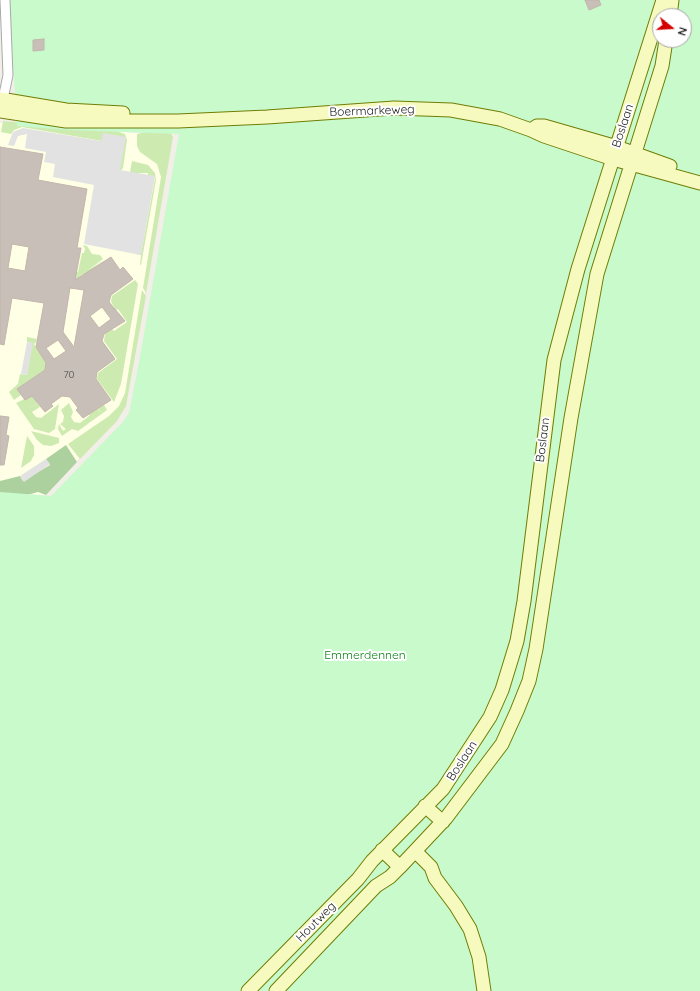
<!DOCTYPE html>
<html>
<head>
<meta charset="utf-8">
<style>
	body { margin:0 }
	#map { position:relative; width:700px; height:991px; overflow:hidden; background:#f2efe9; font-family:Quicksand,sans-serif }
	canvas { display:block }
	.north { position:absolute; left:652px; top:8px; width:40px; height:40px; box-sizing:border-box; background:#fff; border:1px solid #a7a7a7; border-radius:50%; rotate:108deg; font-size:11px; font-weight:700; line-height:16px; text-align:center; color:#222 }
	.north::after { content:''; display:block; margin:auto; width:14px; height:18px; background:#d40000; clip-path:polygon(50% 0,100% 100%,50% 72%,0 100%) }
</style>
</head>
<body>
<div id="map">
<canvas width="700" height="991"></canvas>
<div class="north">N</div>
</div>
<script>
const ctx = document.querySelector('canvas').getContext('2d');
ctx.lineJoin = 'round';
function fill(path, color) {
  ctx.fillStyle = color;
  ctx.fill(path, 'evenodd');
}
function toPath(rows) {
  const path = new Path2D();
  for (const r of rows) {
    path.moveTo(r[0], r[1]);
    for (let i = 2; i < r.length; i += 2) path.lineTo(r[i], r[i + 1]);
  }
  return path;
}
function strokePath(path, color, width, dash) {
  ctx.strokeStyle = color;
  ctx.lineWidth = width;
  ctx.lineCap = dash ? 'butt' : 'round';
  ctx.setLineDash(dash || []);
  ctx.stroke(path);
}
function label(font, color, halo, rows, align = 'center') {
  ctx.font = font + ' Quicksand,sans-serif';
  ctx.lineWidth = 4;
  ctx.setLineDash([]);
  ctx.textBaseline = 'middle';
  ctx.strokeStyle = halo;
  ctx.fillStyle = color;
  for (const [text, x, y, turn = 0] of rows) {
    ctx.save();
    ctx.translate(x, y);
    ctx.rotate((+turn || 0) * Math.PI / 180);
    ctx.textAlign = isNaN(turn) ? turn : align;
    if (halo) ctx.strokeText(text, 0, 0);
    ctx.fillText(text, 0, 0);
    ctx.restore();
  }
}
fill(toPath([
	[0,123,17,126,136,133,173,133,126,402,117,419,44,495,0,492]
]), '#ffffe5');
fill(toPath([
	[3,121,113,130,125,134,127,140,123,168,119,173,119,136,112,135,102,141,22,127,14,130,11,134,1,132],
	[149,131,171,132,173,137,146,293,143,288,161,177,157,164,140,152,137,146,137,134],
	[132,161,148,165,155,173,156,180,141,265,140,265,141,255,135,254,141,254,155,178,148,176,148,173,137,173,127,190],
	[83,245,87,246,92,254,100,255,103,259,88,270,104,260,89,271,85,277,83,274,79,277,78,284,65,270,78,272,82,253,84,253,85,249],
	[135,280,138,284,121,384,114,402,97,379,98,373,117,359,104,341,105,334,112,329,114,331,127,322,118,309,116,310,111,302,112,296],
	[142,290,146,296,126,406,117,421,80,459,68,444,109,416,119,406,125,393],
	[27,337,37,339,36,342,34,344,47,363,45,370,18,390,21,395,14,400,9,392,18,384,20,374,27,375,32,343,27,342],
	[33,395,38,402,28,409,37,403,40,407,32,412,36,417,41,418,59,404,55,429,49,433,34,429,16,403],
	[69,403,73,412,71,417,74,422,80,423,89,416,90,412,97,407,101,413,97,405,99,408,104,405,107,410,78,431,72,429,62,436,58,429,59,424,63,431,66,429,60,424,63,422,64,416,61,410],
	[31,431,59,438,59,443,51,446,43,445,37,440],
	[27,436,34,446,34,455,31,461,21,468]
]), '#cdebb0');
fill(toPath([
	[66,445,77,462,46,495,38,492,27,495,0,495,0,481,20,476,23,481,50,465,46,459]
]), '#add19e');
fill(toPath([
	[9,0,700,0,700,991,0,991,0,492,51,496,122,423,129,413,139,362,179,134,69,130,17,126],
	[660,16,684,16,684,40,660,40]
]), '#c8facc');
fill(toPath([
	[23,128,101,141,103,133,126,137,120,170,155,176,141,255,84,244,94,185,53,177,55,164,44,162,46,152,25,148,27,134,18,136,14,146,8,145,13,132],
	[27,342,33,343,27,375,21,374],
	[46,459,50,464,24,482,20,476]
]), '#e2e2e2');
const building = toPath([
	[585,0,599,0,601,5,589,10,585,0],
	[44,39,44,50,33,51,33,40,44,39],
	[0,147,43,154,38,180,87,189,77,248,81,248,75,280,111,257,120,270,123,267,133,279,111,295,109,302,125,321,104,334,102,341,115,359,97,372,96,379,111,400,83,418,76,410,78,408,70,397,62,396,51,404,53,406,45,412,32,396,25,400,17,389,45,370,46,363,36,347,44,303,12,298,4,345,0,344,0,147],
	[12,244,29,247,25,271,8,268,12,244],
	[70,288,84,290,74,347,63,332,70,288],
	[102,307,111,319,99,328,90,316,102,307],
	[58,340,66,351,54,359,46,348,58,340],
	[0,416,9,417,6,435,9,436,4,465,0,465,0,416]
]);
fill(building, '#c7bfb8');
strokePath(building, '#c4b6ab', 1);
const street = toPath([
	[2,104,8,75,5,0]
]);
const secondary = toPath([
	[670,16,672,0],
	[0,99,66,110,123,113],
	[0,111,66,121,178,121,267,117,394,108,451,110,500,119,531,130,544,136,613,159,700,183],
	[531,130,537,126,544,126,617,147,670,166],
	[425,806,443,822],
	[382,850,400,867],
	[415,851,431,867,435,878,456,906,470,929,479,957,484,991],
	[248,991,358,879,372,861,443,789,490,717,502,690,517,641,524,601,554,360,578,269,663,0],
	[276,991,376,886,390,877,400,867,446,818,502,744,517,711,529,681,536,649,571,418,597,274,662,66,666,40]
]);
strokePath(street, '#a9a9a9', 11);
strokePath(secondary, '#707d05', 15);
strokePath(street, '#fff', 9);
strokePath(secondary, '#f7fabf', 13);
label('10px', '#4b4948', null, [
	["70",69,375]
]);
label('12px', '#222', '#fff', [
	["Boermarkeweg",372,111,-2],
	["Boslaan",623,126,-72],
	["Boslaan",543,440,-83],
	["Boslaan",462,761,-57],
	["Houtweg",316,922,-45]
]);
label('12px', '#0c8416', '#fff', [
	["Emmerdennen",365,655]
]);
</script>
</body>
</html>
